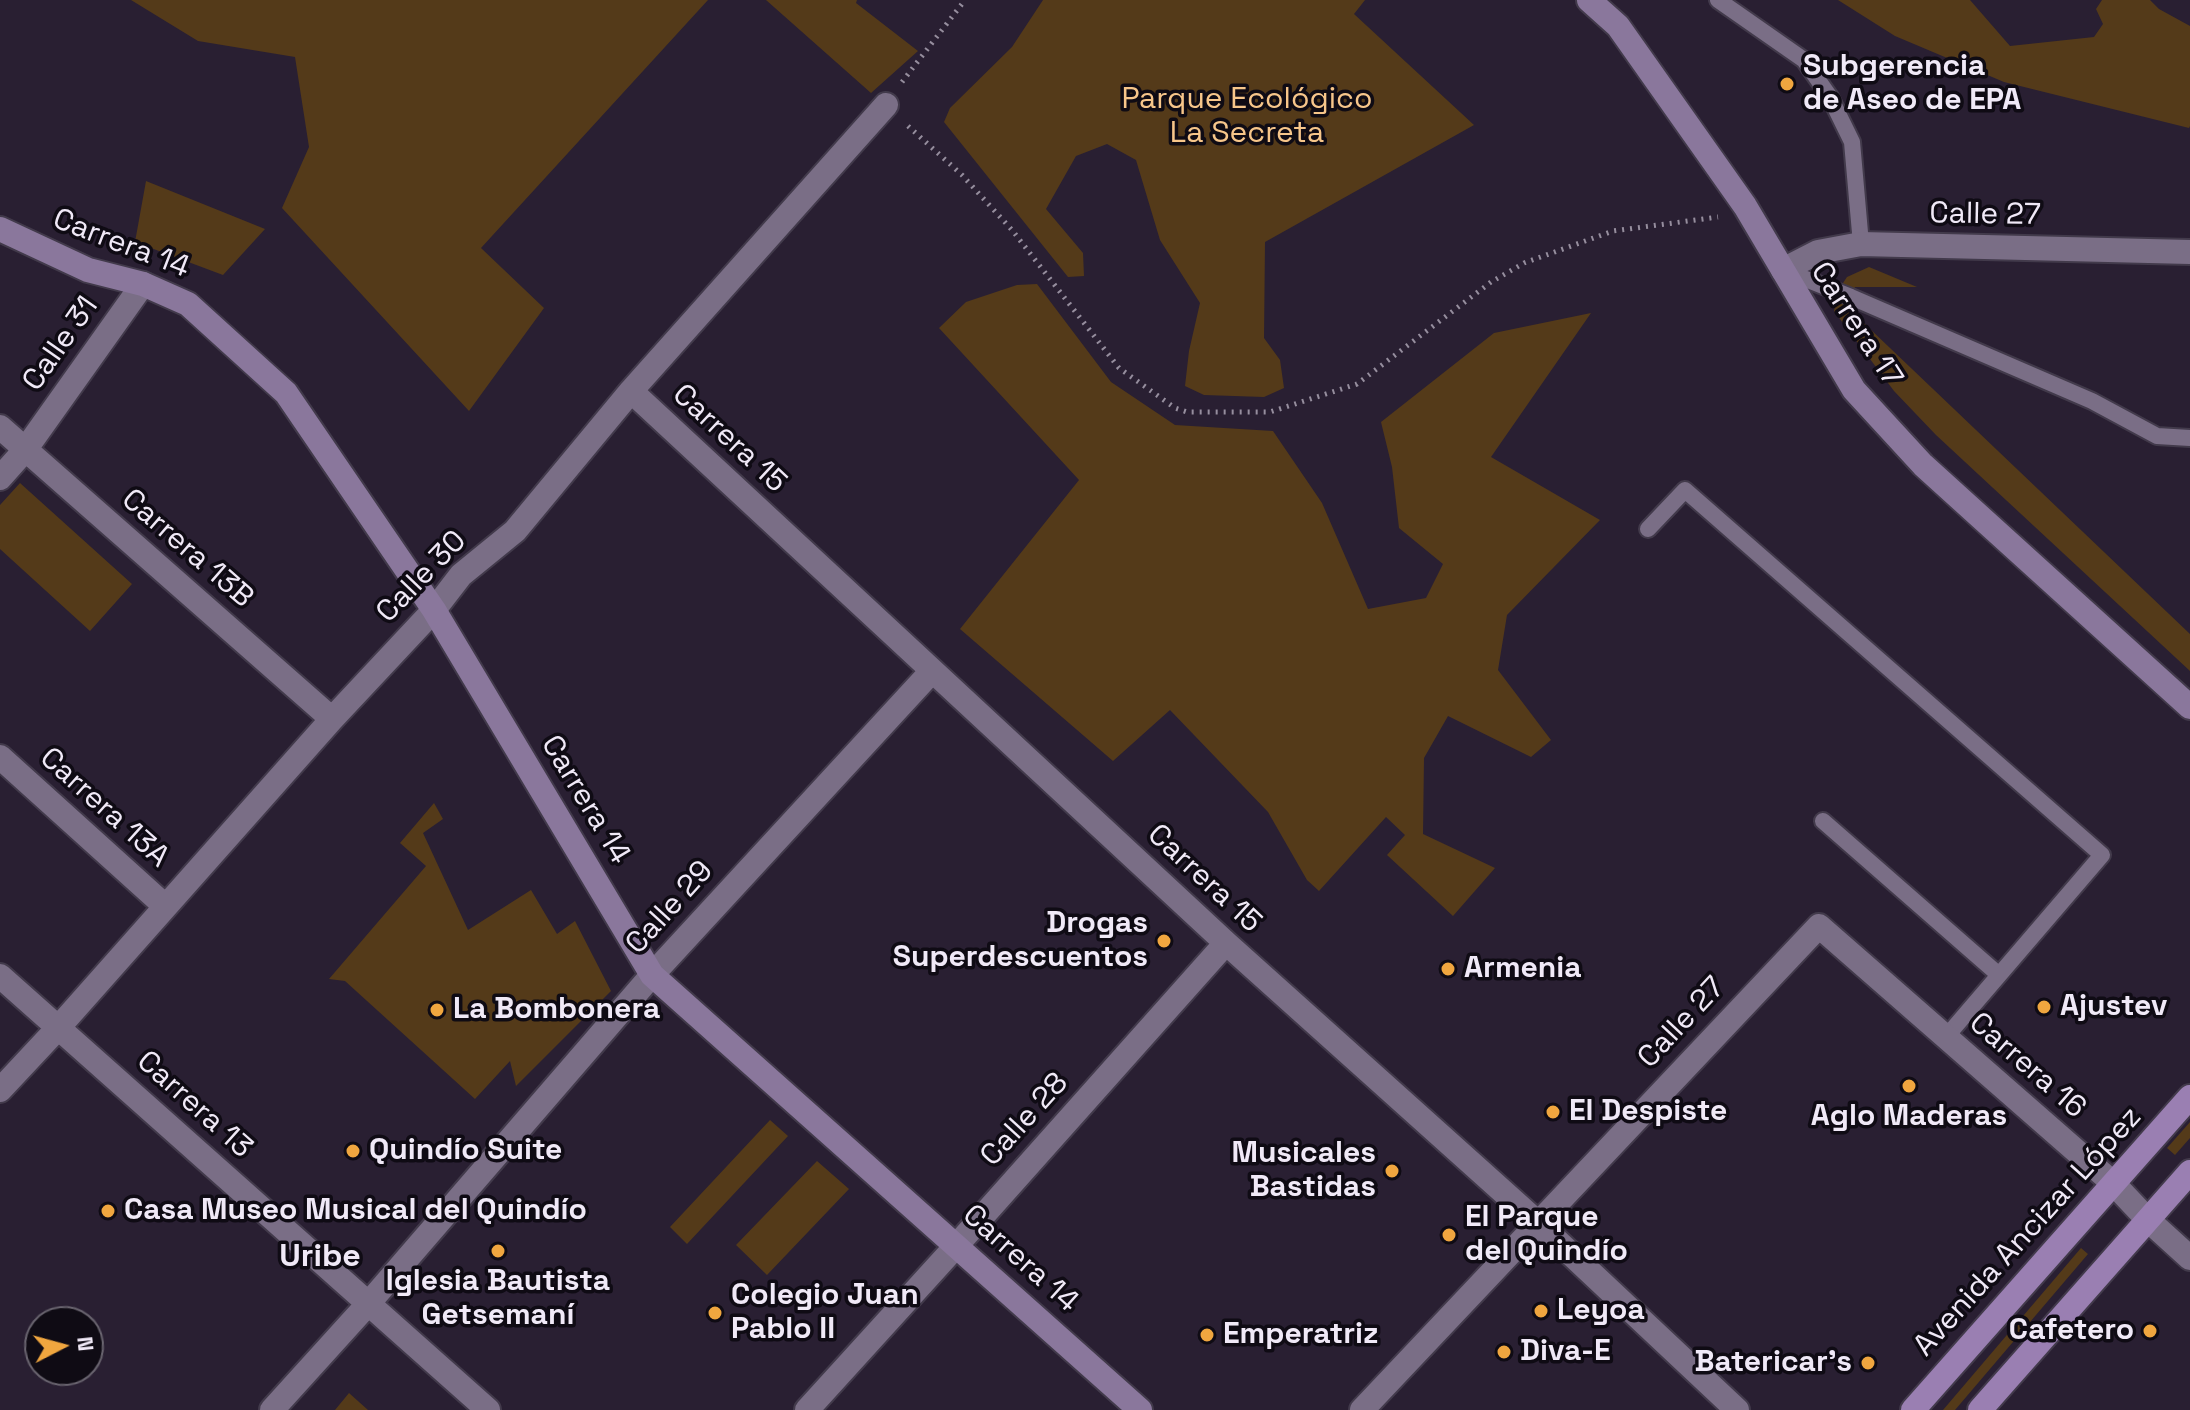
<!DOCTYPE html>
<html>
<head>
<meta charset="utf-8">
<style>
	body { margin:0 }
	#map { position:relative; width:2190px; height:1410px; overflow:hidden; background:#291f32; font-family:"Space Grotesk",sans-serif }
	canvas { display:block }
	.north { position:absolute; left:24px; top:1306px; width:80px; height:80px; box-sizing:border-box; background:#0f0b14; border:2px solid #69646f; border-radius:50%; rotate:84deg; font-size:22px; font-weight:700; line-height:32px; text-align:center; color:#f0e9f7 }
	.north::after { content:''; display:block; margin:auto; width:28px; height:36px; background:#f0a63f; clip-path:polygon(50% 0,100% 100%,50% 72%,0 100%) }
</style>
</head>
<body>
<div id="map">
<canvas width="2190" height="1410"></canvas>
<div class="north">N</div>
</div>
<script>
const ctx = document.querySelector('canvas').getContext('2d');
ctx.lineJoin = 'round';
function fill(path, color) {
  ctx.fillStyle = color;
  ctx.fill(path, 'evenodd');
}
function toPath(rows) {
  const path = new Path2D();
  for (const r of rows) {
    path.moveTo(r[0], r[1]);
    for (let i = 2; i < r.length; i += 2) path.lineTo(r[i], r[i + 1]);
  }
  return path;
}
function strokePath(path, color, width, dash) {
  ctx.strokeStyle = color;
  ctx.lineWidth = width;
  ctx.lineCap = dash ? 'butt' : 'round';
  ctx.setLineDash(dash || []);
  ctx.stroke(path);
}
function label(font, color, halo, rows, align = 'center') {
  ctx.font = font + ' "Space Grotesk",sans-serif';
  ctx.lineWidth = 7;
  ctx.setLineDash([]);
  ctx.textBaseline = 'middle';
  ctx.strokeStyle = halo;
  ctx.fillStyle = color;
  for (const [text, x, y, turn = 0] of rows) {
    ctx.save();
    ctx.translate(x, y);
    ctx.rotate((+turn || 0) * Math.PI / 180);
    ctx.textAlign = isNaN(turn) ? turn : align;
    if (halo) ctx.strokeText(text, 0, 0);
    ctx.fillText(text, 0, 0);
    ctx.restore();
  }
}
fill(toPath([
	[131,0,708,0,481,248,544,308,469,411,282,208,309,147,295,57,198,41],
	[766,0,857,0,856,3,918,51,871,93],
	[1043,0,1365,0,1354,14,1474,125,1265,242,1264,338,1280,360,1284,388,1264,397,1204,395,1185,386,1189,351,1200,303,1160,240,1136,160,1107,144,1076,156,1046,209,1083,253,1084,276,1068,277,944,122,950,108,1012,47],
	[1838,0,1970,0,2010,46,2094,37,2103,24,2096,9,2102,0,2150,0,2159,9,2190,26,2190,126,2189,128,2004,82,1895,36],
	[146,181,265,229,223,275,135,242],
	[1869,267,1917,287,1855,287,1847,307,2190,634,2190,671,1936,435,1894,391,1834,311,1839,289,1847,277],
	[1037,284,1111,382,1175,425,1273,431,1322,503,1368,609,1426,598,1443,564,1399,528,1392,467,1381,422,1494,333,1591,313,1491,457,1600,520,1507,615,1498,670,1551,740,1531,757,1448,716,1424,758,1423,834,1495,868,1453,916,1387,855,1405,835,1386,817,1319,891,1307,880,1268,812,1170,710,1113,761,960,629,1079,480,939,328,966,302,1017,285],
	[20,483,132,584,90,631,0,549,0,505],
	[434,803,443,819,423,833,468,930,531,890,557,934,575,921,611,991,516,1086,510,1061,475,1099,345,981,329,979,426,866,400,843],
	[770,1120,788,1136,687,1244,670,1227],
	[2190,1122,2190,1138,2175,1155,2167,1148],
	[817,1161,849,1189,767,1275,736,1245],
	[2081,1248,2088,1254,1955,1410,1943,1410],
	[349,1393,368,1410,335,1410]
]), '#543a19');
const lane = toPath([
	[1718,0,1804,60,1830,97,1852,142,1861,244],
	[1783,270,1851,297,2092,401,2157,436,2190,438],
	[1648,529,1685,490,2102,855,1946,1037],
	[1823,821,1999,975]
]);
const street = toPath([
	[1783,270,1818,252,1861,244,2190,252],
	[631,391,1226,943,1538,1223,1737,1410],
	[0,427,332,719],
	[0,478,25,450,143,284],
	[0,757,165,906],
	[0,976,488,1410],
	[0,1090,58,1028,332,719,434,610,461,575,515,531,631,391,886,105],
	[272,1410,368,1304,652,975,932,671],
	[807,1410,957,1245,1226,943],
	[1362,1410,1819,926,2114,1184,2147,1219,2190,1258]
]);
const secondary = toPath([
	[1589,0,1618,26,1745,206,1854,390,1923,465,2190,707],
	[0,229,88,270,143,284,188,304,286,393,434,610,652,975,1140,1410]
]);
const primary = toPath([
	[1913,1410,2190,1097],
	[1980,1410,2190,1172]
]);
strokePath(lane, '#423a4b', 20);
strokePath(street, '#423a4b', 28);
strokePath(secondary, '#423a4b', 28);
strokePath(primary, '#423a4b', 28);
strokePath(toPath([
	[902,82,965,0],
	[908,126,962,175,1012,230,1119,368,1175,408,1187,412,1270,412,1357,384,1491,282,1524,263,1613,231,1718,217]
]), '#968e9e', 5, [2, 6]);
strokePath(lane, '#7a6e86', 16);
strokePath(street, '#7a6e86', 24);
strokePath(secondary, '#8a779c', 24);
strokePath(primary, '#9a7fb2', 24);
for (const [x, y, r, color] of [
	[1787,84,8,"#f0a63f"],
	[1164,941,8,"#f0a63f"],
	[1448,969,8,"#f0a63f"],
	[2044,1007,8,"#f0a63f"],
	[437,1010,8,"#f0a63f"],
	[1909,1086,8,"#f0a63f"],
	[1553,1112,8,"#f0a63f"],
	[353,1151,8,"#f0a63f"],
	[1392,1171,8,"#f0a63f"],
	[108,1211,8,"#f0a63f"],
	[1449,1235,8,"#f0a63f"],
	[498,1251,8,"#f0a63f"],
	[1541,1311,8,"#f0a63f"],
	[715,1313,8,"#f0a63f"],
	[2150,1331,8,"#f0a63f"],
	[1207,1335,8,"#f0a63f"],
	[1504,1352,8,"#f0a63f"],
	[1868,1363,8,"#f0a63f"]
]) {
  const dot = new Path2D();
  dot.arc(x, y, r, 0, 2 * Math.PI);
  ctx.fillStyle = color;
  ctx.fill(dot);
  strokePath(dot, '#0f0b14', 3);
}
label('bold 30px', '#f0e9f7', '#0f0b14', [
	["Subgerencia",1803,67],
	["de Aseo de EPA",1803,101],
	["Drogas",1148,924,"right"],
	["Superdescuentos",1148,958,"right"],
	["Armenia",1464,969],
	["Ajustev",2060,1007],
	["La Bombonera",453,1010],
	["El Despiste",1569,1112],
	["Aglo Maderas",1909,1117,"center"],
	["Quindío Suite",369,1151],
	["Musicales",1376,1154,"right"],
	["Bastidas",1376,1188,"right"],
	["Casa Museo Musical del Quindío",124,1211],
	["El Parque",1465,1218],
	["del Quindío",1465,1252],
	["Iglesia Bautista",498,1282,"center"],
	["Getsemaní",498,1316,"center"],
	["Colegio Juan",731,1296],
	["Pablo II",731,1330],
	["Leyoa",1557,1311],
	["Cafetero",2134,1331,"right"],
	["Emperatriz",1223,1335],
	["Diva-E",1520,1352],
	["Batericar's",1852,1363,"right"]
], 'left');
label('30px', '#f7c68a', '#0f0b14', [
	["Parque Ecológico",1247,100],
	["La Secreta",1247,134]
]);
label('30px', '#f0e9f7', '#0f0b14', [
	["Calle 27",1985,215,1],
	["Carrera 14",121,244,21],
	["Carrera 17",1856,325,57],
	["Calle 31",61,344,-55],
	["Carrera 15",729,439,43],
	["Carrera 13B",187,549,41],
	["Calle 30",422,577,-46],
	["Carrera 14",585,800,59],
	["Carrera 13A",104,808,42],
	["Carrera 15",1204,879,43],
	["Calle 29",670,908,-48],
	["Calle 27",1682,1023,-47],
	["Carrera 16",2027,1066,41],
	["Carrera 13",194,1105,42],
	["Calle 28",1025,1120,-48],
	["Avenida Ancizar López",2028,1232,-48],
	["Carrera 14",1020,1259,42]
]);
label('bold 32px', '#f0e9f7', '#0f0b14', [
	["Uribe",320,1257]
]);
</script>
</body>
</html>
